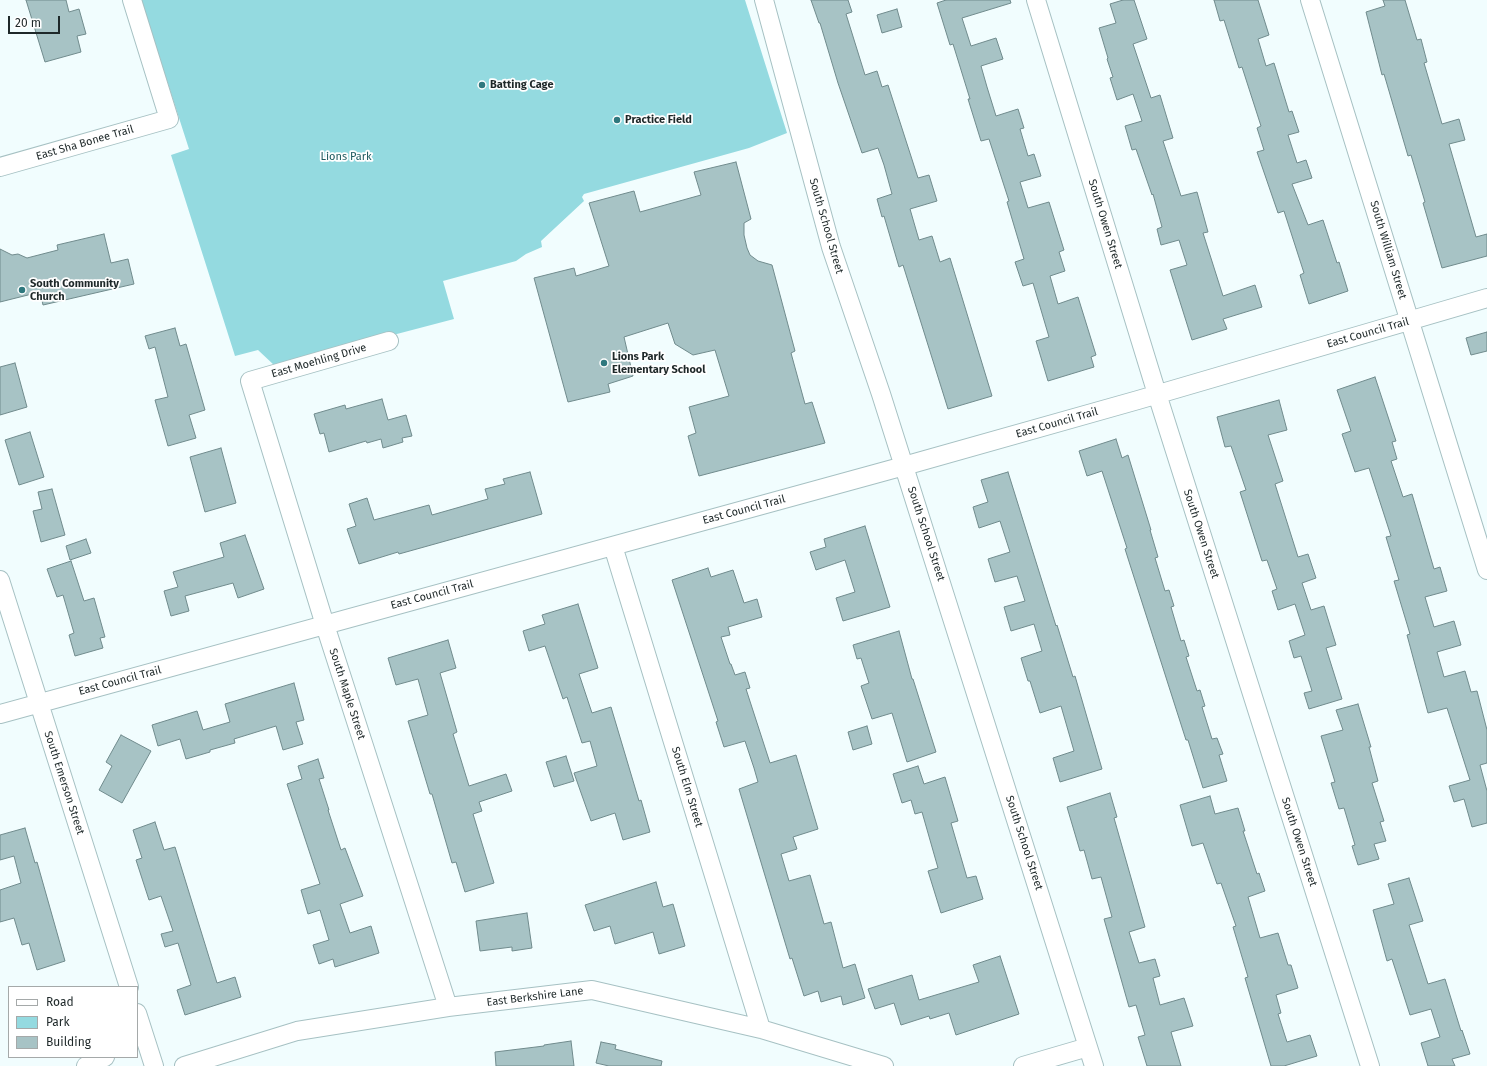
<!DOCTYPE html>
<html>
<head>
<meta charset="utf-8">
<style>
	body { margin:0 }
	#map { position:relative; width:1487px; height:1066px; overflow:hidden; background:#f1fdfe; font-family:"Fira Sans",sans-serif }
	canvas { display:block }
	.legend { position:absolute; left:8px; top:986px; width:130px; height:72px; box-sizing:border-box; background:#fff; border:1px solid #a5a9a9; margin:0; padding:5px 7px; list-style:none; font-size:12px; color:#1e2829 }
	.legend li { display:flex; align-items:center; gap:8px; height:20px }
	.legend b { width:20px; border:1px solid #a5a9a9 }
	.scale { position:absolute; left:8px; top:16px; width:52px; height:18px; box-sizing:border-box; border:2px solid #1e2829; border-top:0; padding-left:5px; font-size:12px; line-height:14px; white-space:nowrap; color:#1e2829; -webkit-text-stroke:3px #fff; paint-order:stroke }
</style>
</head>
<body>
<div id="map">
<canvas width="1487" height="1066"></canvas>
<ul class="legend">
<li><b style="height:5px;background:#fff"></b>Road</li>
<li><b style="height:11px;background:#94dae0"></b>Park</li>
<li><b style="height:11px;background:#a7c3c5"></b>Building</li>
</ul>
<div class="scale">20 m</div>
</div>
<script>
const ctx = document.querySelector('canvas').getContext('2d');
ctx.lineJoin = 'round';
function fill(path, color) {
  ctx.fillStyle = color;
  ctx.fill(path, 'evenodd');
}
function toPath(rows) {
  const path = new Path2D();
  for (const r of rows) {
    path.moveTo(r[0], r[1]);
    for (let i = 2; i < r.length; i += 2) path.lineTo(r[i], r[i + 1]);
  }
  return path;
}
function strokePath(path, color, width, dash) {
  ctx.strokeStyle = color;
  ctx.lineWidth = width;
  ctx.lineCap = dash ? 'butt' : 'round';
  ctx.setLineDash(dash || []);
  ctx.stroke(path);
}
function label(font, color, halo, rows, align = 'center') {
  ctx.font = font + ' "Fira Sans",sans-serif';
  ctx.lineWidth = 3.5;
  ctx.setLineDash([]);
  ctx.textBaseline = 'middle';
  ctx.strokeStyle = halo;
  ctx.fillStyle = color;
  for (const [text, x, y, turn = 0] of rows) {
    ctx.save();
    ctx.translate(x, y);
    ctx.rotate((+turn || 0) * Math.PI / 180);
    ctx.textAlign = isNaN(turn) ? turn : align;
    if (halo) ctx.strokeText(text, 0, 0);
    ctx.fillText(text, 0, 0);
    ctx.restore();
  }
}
fill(toPath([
	[141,0,745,0,787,133,749,148,584,194,582,197,584,201,541,241,542,247,526,254,516,261,443,281,454,319,275,366,258,350,235,356,171,155,189,149]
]), '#94dae0');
const building = toPath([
	[26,0,66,0,69,12,79,9,86,34,77,36,81,52,45,62,26,0],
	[811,0,848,0,852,12,846,14,865,75,877,71,882,87,888,85,918,178,929,175,937,201,910,209,919,240,932,236,940,262,950,258,992,396,948,409,903,265,899,267,884,216,882,217,877,199,892,194,884,165,878,148,862,153,838,83,820,23,819,23,811,0],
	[946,0,1010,0,1011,3,962,18,971,46,996,38,1003,59,981,66,987,87,996,116,1018,109,1024,128,1020,129,1028,156,1034,154,1041,176,1020,182,1028,208,1049,202,1064,250,1059,252,1065,271,1050,276,1058,304,1078,297,1096,355,1091,357,1094,367,1048,381,1036,341,1049,337,1033,283,1023,286,1015,262,1024,259,1007,202,1009,201,989,139,981,141,968,99,970,99,953,44,950,45,937,3,946,0],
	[1123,0,1134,0,1147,39,1133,44,1151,98,1160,95,1173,138,1163,141,1181,196,1197,192,1208,232,1203,233,1223,296,1255,285,1262,307,1223,319,1227,329,1192,340,1170,270,1187,265,1179,240,1161,245,1157,229,1162,227,1153,194,1152,195,1136,149,1132,150,1125,126,1142,121,1133,94,1117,100,1110,78,1113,77,1107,59,1108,58,1099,28,1116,23,1110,4,1123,0],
	[1214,0,1258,0,1269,35,1258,39,1266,66,1274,63,1289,112,1292,111,1299,132,1288,135,1297,163,1306,160,1312,178,1292,184,1308,225,1323,220,1337,263,1339,262,1348,291,1309,304,1300,275,1304,273,1284,211,1278,213,1257,152,1264,150,1257,128,1261,126,1242,67,1239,68,1224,20,1220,21,1214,0],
	[1383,0,1405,0,1417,40,1421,39,1427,62,1424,63,1442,124,1459,119,1465,140,1449,144,1476,237,1487,234,1487,256,1442,268,1423,203,1425,202,1411,155,1408,156,1384,74,1382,75,1366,12,1385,6,1383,0],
	[897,9,902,27,882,33,877,15,897,9],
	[736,162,751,219,744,223,744,235,747,248,750,255,758,261,772,265,795,351,791,353,805,404,812,402,825,443,699,476,688,436,696,433,689,407,729,396,715,350,693,355,675,344,668,323,624,337,633,376,608,384,610,392,568,402,534,278,574,268,576,276,609,266,589,203,634,191,640,212,701,195,694,172,736,162],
	[104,234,111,263,128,259,134,284,43,305,40,292,0,302,0,249,12,255,18,254,27,258,58,250,57,245,104,234],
	[175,328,180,346,186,344,205,410,189,415,196,438,168,446,155,400,168,397,155,347,149,349,145,336,175,328],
	[1487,332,1487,351,1471,355,1466,338,1487,332],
	[15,363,27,407,0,415,0,367,15,363],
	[1375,377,1396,441,1392,442,1397,459,1391,461,1403,497,1412,494,1434,569,1440,567,1447,591,1425,597,1434,627,1454,621,1461,645,1437,652,1444,677,1465,671,1471,692,1477,691,1487,730,1487,763,1480,765,1487,791,1487,823,1472,827,1464,799,1454,802,1449,786,1470,780,1447,708,1428,713,1407,635,1410,634,1394,581,1399,580,1386,537,1391,536,1369,468,1355,472,1342,434,1351,431,1337,390,1375,377],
	[382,399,388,420,406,415,412,436,402,438,403,442,383,448,381,439,367,443,366,441,329,452,324,433,320,434,314,414,345,405,346,409,382,399],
	[1279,400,1287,430,1268,435,1283,481,1275,484,1298,557,1308,554,1316,578,1302,583,1311,610,1324,606,1336,645,1326,648,1342,699,1309,709,1304,693,1312,691,1301,656,1294,658,1289,641,1305,635,1295,604,1278,610,1272,591,1277,589,1267,560,1262,561,1240,492,1246,490,1231,446,1225,447,1217,417,1279,400],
	[30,432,44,477,19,485,5,440,30,432],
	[1116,439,1122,458,1128,455,1151,530,1150,530,1158,557,1155,558,1165,591,1169,590,1174,606,1171,607,1181,641,1184,640,1189,656,1186,657,1197,691,1200,690,1205,706,1202,707,1212,739,1217,738,1223,754,1219,755,1227,781,1203,788,1188,740,1186,740,1170,690,1125,549,1127,548,1102,471,1087,476,1079,451,1116,439],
	[221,448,236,503,205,512,190,457,221,448],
	[530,472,542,514,399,554,398,552,359,564,347,529,356,526,349,504,367,498,374,520,429,505,432,515,488,499,485,489,505,484,503,479,530,472],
	[1008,472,1056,626,1057,625,1073,677,1075,676,1102,769,1060,782,1053,758,1074,751,1061,706,1040,713,1030,681,1028,681,1021,658,1042,651,1034,624,1011,631,1004,607,1025,601,1017,576,995,582,988,559,1010,552,1000,521,979,528,973,507,988,502,981,480,1008,472],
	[52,489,65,535,41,542,33,511,42,509,38,492,52,489],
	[865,526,890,607,843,621,836,598,855,592,845,560,816,570,810,552,826,547,824,539,865,526],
	[245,535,264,589,238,598,233,583,185,596,189,611,171,616,164,591,178,587,173,572,224,557,220,543,245,535],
	[86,539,91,553,70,560,66,546,86,539],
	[71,561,84,601,94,598,105,637,100,638,103,648,75,656,69,635,74,633,63,595,57,597,47,569,71,561],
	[708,568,711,577,733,570,744,603,757,599,762,617,728,627,730,635,721,637,730,664,731,664,735,675,745,672,750,688,746,689,770,763,796,755,818,829,793,837,797,849,781,854,789,881,810,875,824,924,831,922,843,968,855,964,865,998,843,1005,841,996,821,1002,818,991,804,996,792,958,790,959,739,789,758,782,754,768,745,741,724,747,716,722,718,721,672,580,708,568],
	[578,604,598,668,579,674,592,713,611,707,639,801,641,800,650,832,623,840,615,813,591,821,574,773,597,766,590,741,582,743,567,697,563,699,545,646,529,651,523,631,545,624,542,615,578,604],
	[899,631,912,679,913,679,936,752,907,762,892,713,872,719,861,686,869,683,861,658,857,659,853,645,899,631],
	[448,640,456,668,440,673,457,732,453,734,469,786,506,774,512,791,479,802,482,811,473,814,494,883,465,892,456,862,452,863,432,794,430,794,408,721,428,715,418,679,396,685,388,658,448,640],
	[294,683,304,720,296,722,303,744,283,750,276,726,234,739,235,743,210,750,210,752,186,759,180,739,158,746,152,725,197,711,203,730,230,722,225,704,294,683],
	[1358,704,1371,747,1369,747,1378,781,1372,783,1384,821,1380,822,1386,841,1374,844,1379,859,1358,865,1352,846,1355,845,1344,808,1339,809,1331,783,1335,782,1321,736,1343,730,1336,710,1358,704],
	[867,726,872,744,853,750,848,732,867,726],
	[121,735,151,751,122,803,99,790,112,766,106,762,121,735],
	[566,756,574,781,554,787,546,762,566,756],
	[318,759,324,778,319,779,329,810,328,810,341,850,345,848,363,896,340,904,350,933,371,926,379,953,335,967,333,959,319,964,313,945,329,940,320,910,308,914,301,890,320,884,287,784,302,779,298,766,318,759],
	[918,766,924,784,945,777,958,821,951,823,967,878,976,876,983,899,941,913,928,871,938,868,922,812,915,814,911,800,902,803,893,774,918,766],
	[1110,793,1117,817,1114,818,1145,927,1129,932,1139,963,1155,959,1160,976,1153,978,1160,1005,1184,998,1193,1026,1171,1032,1181,1066,1147,1066,1138,1037,1145,1035,1136,1005,1129,1007,1104,919,1112,917,1101,877,1092,879,1084,850,1080,851,1067,807,1110,793],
	[1210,796,1215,814,1238,808,1245,831,1243,831,1257,874,1259,873,1265,891,1248,897,1260,938,1278,933,1288,965,1291,965,1298,988,1276,995,1281,1013,1278,1014,1287,1042,1310,1035,1317,1056,1284,1066,1271,1066,1245,978,1248,977,1233,927,1236,926,1221,883,1217,884,1203,843,1192,846,1180,805,1210,796],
	[155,822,164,850,175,847,217,983,235,977,241,997,185,1015,177,990,191,985,178,943,165,947,161,934,173,931,161,896,149,900,136,860,142,858,133,830,155,822],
	[25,828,35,863,37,862,65,961,37,970,29,943,22,945,14,918,0,922,0,890,21,883,14,856,0,860,0,835,25,828],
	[1409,878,1423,921,1409,925,1428,984,1445,979,1461,1031,1462,1030,1470,1054,1452,1059,1455,1066,1428,1066,1421,1043,1440,1037,1431,1009,1410,1015,1392,959,1387,961,1373,910,1394,904,1388,884,1409,878],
	[656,882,663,907,673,904,685,946,659,954,653,932,615,944,610,926,594,931,585,905,656,882],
	[527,913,532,948,512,951,512,947,480,951,476,921,527,913],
	[1000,956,1019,1014,956,1035,949,1013,930,1019,929,1016,901,1025,894,1003,875,1009,868,989,912,975,919,1000,979,982,973,965,1000,956],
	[571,1041,574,1066,496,1066,495,1052,544,1046,544,1045,571,1041],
	[601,1042,616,1045,615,1049,662,1061,661,1066,609,1066,596,1063,601,1042]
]);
fill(building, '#a7c3c5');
strokePath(building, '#708b8d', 1);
const minor = toPath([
	[764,0,831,247,881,394,1094,1066],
	[1036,0,1157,394,1370,1066],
	[1310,0,1487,570],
	[0,167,169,119,132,0],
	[389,341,250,381,325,625,448,1007],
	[613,546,761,1029],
	[0,580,129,987],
	[0,714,904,466,1138,400,1487,298],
	[137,1013,154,1066],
	[86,1066,105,1057],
	[184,1066,297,1031,448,1007,592,990,761,1029,884,1066],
	[1023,1066,1088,1047]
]);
strokePath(minor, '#a6c1c3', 20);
strokePath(minor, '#fff', 18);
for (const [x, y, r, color] of [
	[482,85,4,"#2f787e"],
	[617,120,4,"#2f787e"],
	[22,290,4,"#2f787e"],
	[604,363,4,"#2f787e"]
]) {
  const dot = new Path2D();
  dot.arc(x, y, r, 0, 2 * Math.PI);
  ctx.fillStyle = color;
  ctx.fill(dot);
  strokePath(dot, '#fff', 1.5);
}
label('bold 11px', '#1e2829', '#fff', [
	["Batting Cage",490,85],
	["Practice Field",625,120],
	["South Community",30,284],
	["Church",30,297],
	["Lions Park",612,357],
	["Elementary School",612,370]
], 'left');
label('11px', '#1e2829', '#fff', [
	["East Sha Bonee Trail",85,143,-16],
	["South Owen Street",1105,224,73],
	["South School Street",826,226,74],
	["South William Street",1388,250,73],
	["East Council Trail",1368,333,-16],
	["East Moehling Drive",319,361,-16],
	["East Council Trail",1057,423,-16],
	["East Council Trail",744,510,-15],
	["South School Street",926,534,72],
	["South Owen Street",1201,534,72],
	["East Council Trail",432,595,-15],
	["East Council Trail",120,681,-15],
	["South Maple Street",347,694,72],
	["South Emerson Street",64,783,72],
	["South Elm Street",687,787,73],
	["South Owen Street",1299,842,72],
	["South School Street",1024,843,72],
	["East Berkshire Lane",535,997,-7]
]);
label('11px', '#1d595e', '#fff', [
	["Lions Park",346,157]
]);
</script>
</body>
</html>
